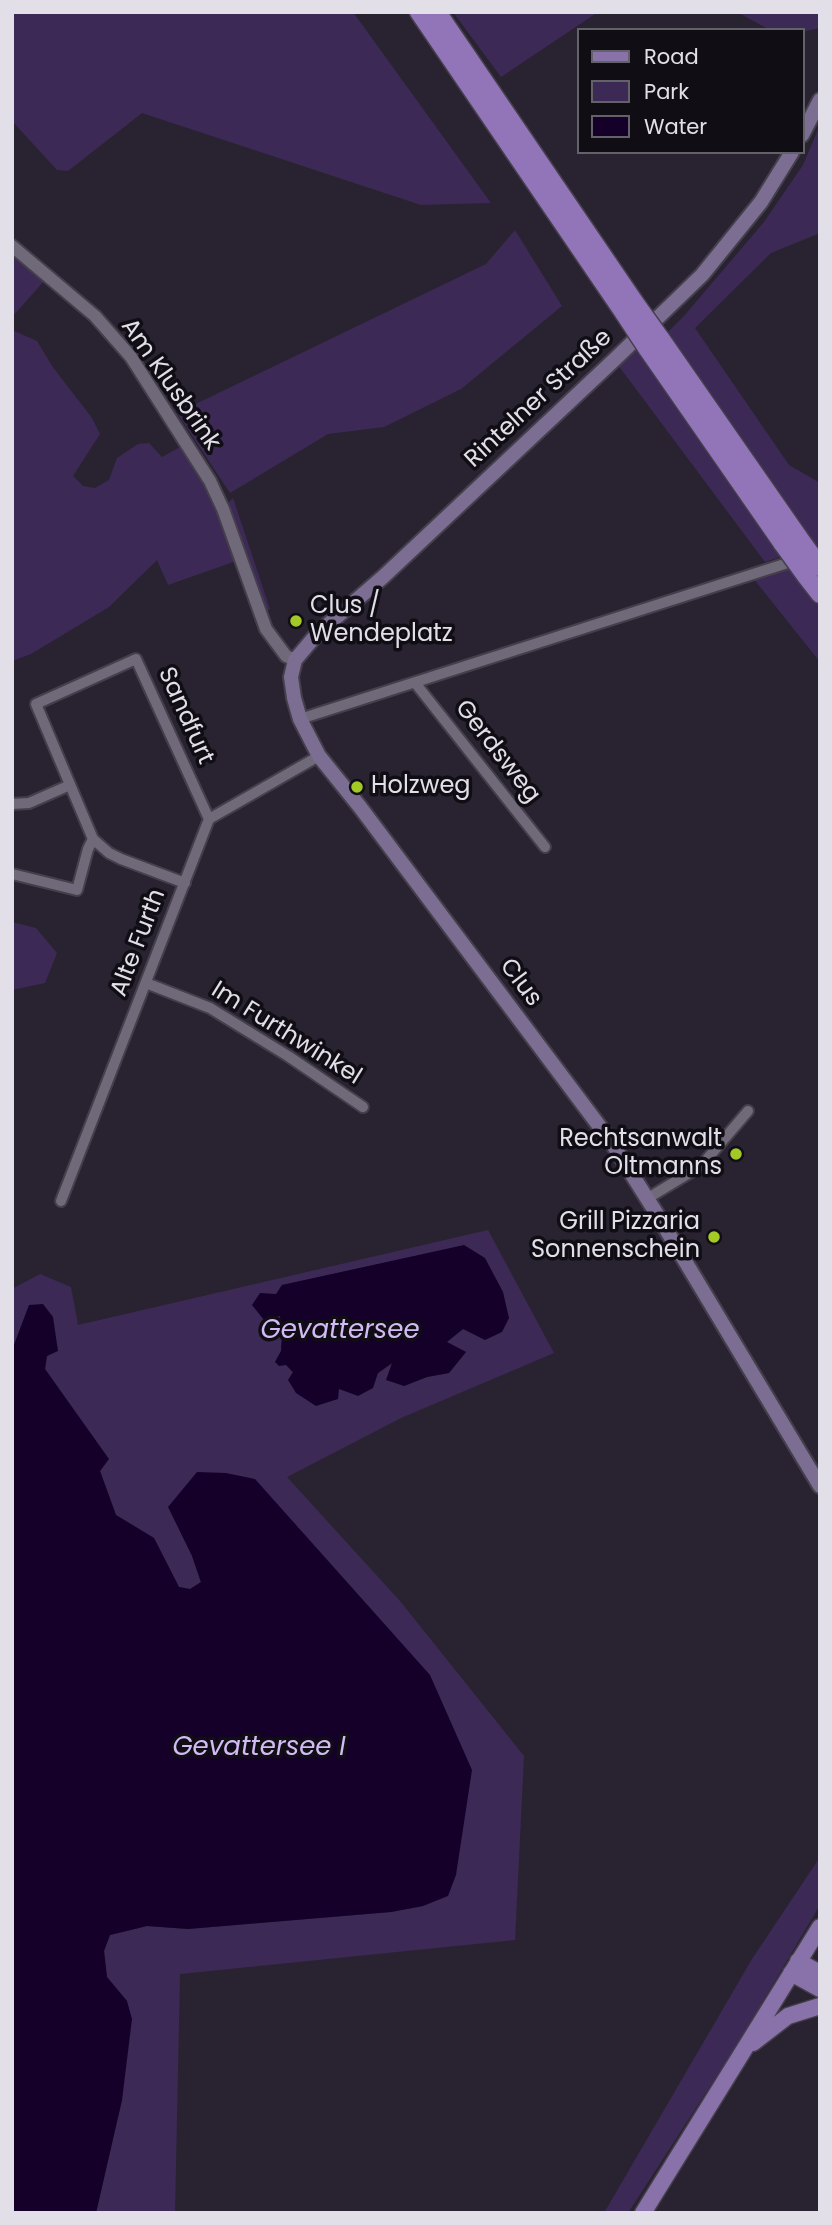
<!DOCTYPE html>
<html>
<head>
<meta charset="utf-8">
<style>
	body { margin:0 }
	#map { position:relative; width:832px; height:2225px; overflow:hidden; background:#292331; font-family:Poppins,sans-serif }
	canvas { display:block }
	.frame { position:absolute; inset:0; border:14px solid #e3dfe9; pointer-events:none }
	.legend { position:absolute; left:577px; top:28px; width:228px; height:126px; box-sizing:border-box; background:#100e14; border:2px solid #646269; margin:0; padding:9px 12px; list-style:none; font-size:21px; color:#e3dfe9 }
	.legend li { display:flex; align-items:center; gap:14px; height:35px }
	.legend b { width:35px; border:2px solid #646269 }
</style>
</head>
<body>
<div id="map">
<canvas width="832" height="2225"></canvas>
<div class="frame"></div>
<ul class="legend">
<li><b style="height:9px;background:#8971a9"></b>Road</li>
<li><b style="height:19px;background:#3d2955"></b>Park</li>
<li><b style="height:19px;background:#15002a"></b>Water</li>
</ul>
</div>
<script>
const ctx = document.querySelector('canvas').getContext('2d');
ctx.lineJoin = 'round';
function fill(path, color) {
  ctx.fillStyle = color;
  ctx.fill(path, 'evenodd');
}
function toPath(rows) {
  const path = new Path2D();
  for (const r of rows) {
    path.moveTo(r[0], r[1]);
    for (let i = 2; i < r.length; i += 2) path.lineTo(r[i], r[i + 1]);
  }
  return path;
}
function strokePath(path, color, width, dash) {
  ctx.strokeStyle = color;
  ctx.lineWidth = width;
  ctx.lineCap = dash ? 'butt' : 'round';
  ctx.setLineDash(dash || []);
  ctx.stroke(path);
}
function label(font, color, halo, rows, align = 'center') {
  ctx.font = font + ' Poppins,sans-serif';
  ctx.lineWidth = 7;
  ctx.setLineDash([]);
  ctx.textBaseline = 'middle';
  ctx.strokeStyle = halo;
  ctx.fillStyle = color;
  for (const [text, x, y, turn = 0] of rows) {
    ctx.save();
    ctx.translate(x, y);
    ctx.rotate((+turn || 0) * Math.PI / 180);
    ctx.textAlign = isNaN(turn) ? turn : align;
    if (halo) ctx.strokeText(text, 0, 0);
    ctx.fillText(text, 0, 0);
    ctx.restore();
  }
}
fill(toPath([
	[12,12,353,12,491,203,421,205,142,113,68,171,57,170,12,121],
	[453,12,598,12,501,77],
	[737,12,820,12,820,28,802,32,802,30,770,30],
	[820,125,820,233,771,253,695,328,789,465,820,483,820,545,815,546,666,334,684,316,764,222,803,165],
	[515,230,562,306,461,389,384,427,328,434,230,493,177,413,486,264],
	[12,253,45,280,12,317],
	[12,330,37,341,52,366,92,418,100,434,73,476,83,486,95,488,109,480,117,458,138,444,149,443,162,457,180,447,223,508,233,498,270,609,260,615,239,560,168,585,157,560,109,607,31,654,12,661],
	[637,349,783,556,765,562,618,365],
	[820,548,820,662,749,573],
	[12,922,36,928,57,953,45,983,12,990],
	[488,1230,554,1353,401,1418,287,1477,400,1601,524,1756,515,1940,180,1974,175,2213,96,2213,122,2100,127,2001,107,1977,104,1951,110,1935,147,1926,188,1929,391,1912,423,1906,192,1556,201,1583,190,1589,179,1587,154,1538,116,1515,100,1471,108,1459,45,1369,47,1356,58,1350,56,1342,29,1306,12,1350,12,1289,40,1274,71,1287,78,1325],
	[464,1246,463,1329,446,1342,466,1352,449,1373,427,1377,404,1386,393,1363,378,1373,339,1389,293,1373,286,1364,275,1362,281,1351,282,1336,280,1316,260,1293,276,1295,282,1285],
	[820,1857,820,1905,738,2043,628,2213,604,2213,752,1959]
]), '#3d2955');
fill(toPath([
	[464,1245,485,1258,503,1292,509,1318,502,1332,485,1340,463,1329,447,1342,466,1352,449,1373,427,1377,404,1386,386,1380,392,1363,378,1373,373,1388,358,1396,339,1389,338,1399,316,1406,296,1393,288,1380,293,1372,286,1365,279,1366,275,1362,281,1351,282,1336,280,1316,264,1320,252,1305,260,1293,276,1294,282,1285],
	[43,1304,53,1317,58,1351,47,1356,45,1369,109,1459,100,1471,116,1515,154,1538,179,1587,190,1589,201,1582,192,1556,168,1507,197,1472,226,1473,255,1479,430,1675,472,1770,456,1875,448,1896,423,1906,391,1912,188,1929,147,1926,110,1935,104,1951,107,1977,127,2001,132,2019,122,2100,96,2213,12,2213,12,1350,29,1305]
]), '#15002a');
const minor = toPath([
	[416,684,545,847],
	[300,719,797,560],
	[12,804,29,803,70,785],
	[12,874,77,890,88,849,93,839],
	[185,883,121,859,109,853,93,839,36,704,136,659,209,819],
	[146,983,210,1008,288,1056,363,1107],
	[648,1198,701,1166,748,1111],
	[61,1201,209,819,319,756]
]);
const tertiary = toPath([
	[12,246,95,316,131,357,210,481,223,509,266,629,286,656,295,660]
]);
const secondary = toPath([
	[802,135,820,100],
	[792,152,761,202,702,275,614,360,383,577,317,634,295,660,291,677,294,698,300,719,319,756,360,807,612,1143,655,1211,820,1486]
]);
const primary = toPath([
	[798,1961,820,1973],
	[791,1973,820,1989],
	[753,2043,788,2016,820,2006],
	[643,2213,820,1927]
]);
const trunk = toPath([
	[419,12,624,313],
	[437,12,635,303],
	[660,338,799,538],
	[647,348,783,544],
	[806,576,820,594]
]);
strokePath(minor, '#443f4b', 14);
strokePath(tertiary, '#443f4b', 16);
strokePath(secondary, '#443f4b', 18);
strokePath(primary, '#443f4b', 19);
strokePath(trunk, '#443f4b', 21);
strokePath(minor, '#6f697a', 10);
strokePath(tertiary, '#6f697a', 12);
strokePath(secondary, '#7c6d92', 14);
strokePath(primary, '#8971a9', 16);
strokePath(trunk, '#9274b9', 18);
const trunkBridge = toPath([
	[635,303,660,338],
	[624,313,647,348],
	[799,538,820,567],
	[783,544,806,576]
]);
strokePath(trunkBridge, '#443f4b', 21, []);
strokePath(trunkBridge, '#9274b9', 18);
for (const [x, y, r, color] of [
	[296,621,7,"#a3c927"],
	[357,787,7,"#a3c927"],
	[736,1154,7,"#a3c927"],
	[714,1237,7,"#a3c927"]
]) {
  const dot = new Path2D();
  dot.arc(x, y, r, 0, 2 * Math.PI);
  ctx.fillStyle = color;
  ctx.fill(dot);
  strokePath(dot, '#100e14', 2.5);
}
label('24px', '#e3dfe9', '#100e14', [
	["Am Klusbrink",170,385,55],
	["Rintelner Straße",539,399,-43],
	["Sandfurt",185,716,66],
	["Gerdsweg",497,752,52],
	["Alte Furth",139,943,-69],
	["Clus",520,983,53],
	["Im Furthwinkel",286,1034,32]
]);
label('24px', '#e3dfe9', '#100e14', [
	["Clus /",310,607],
	["Wendeplatz",310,635],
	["Holzweg",371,787],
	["Rechtsanwalt",722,1140,"right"],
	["Oltmanns",722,1168,"right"],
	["Grill Pizzaria",700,1223,"right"],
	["Sonnenschein",700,1251,"right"]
], 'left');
label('italic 26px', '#d2bbf5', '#100e14', [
	["Gevattersee",340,1331],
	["Gevattersee I",259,1748]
]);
</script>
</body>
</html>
